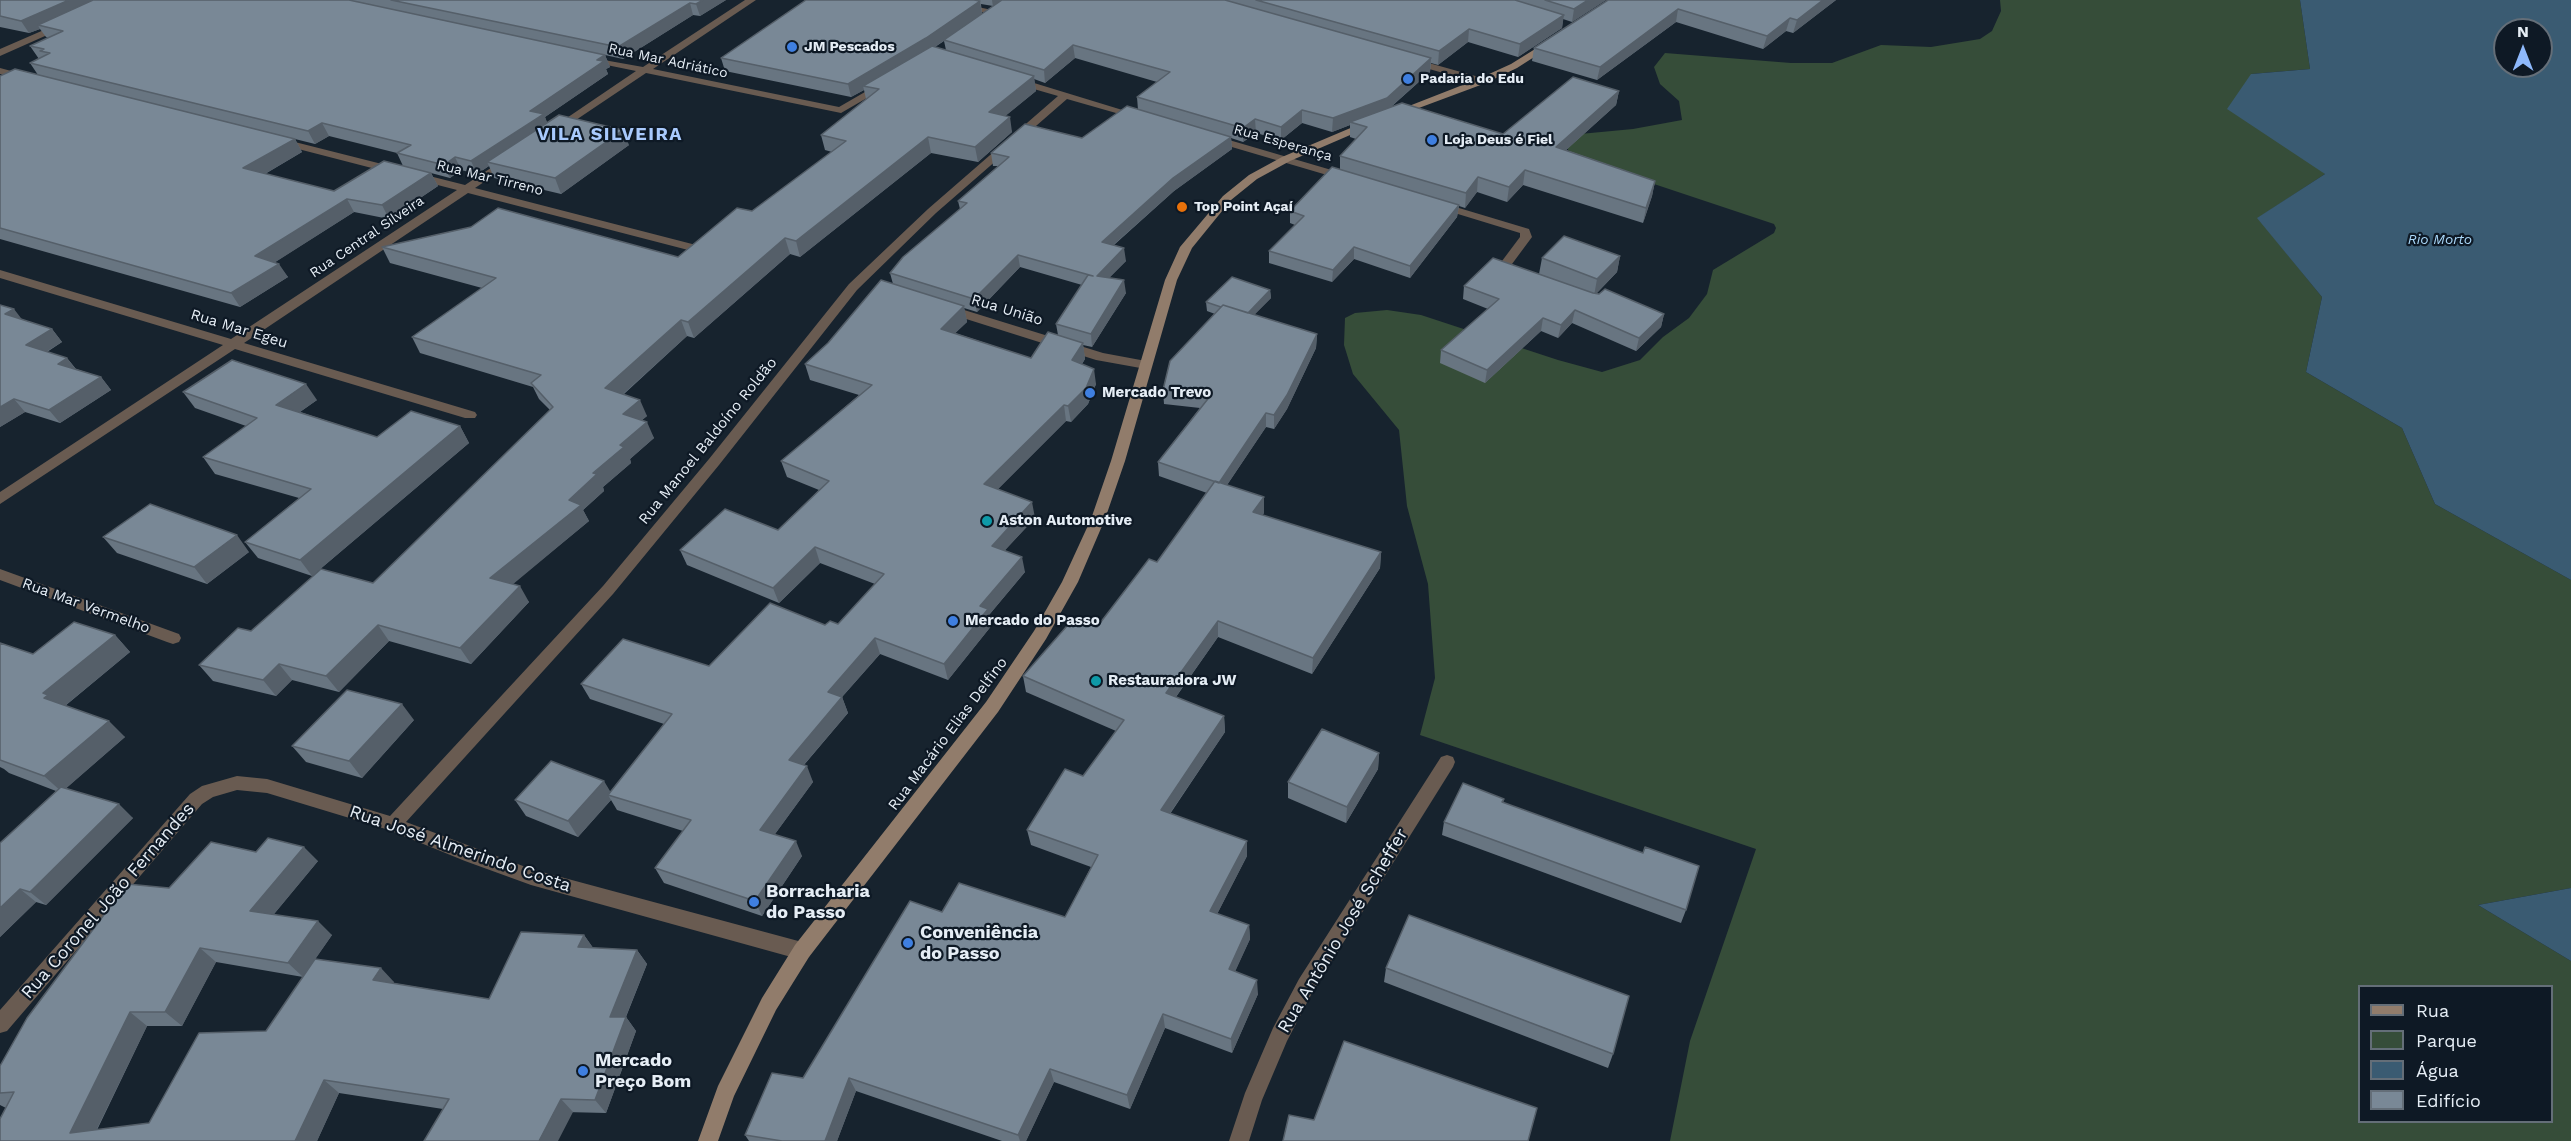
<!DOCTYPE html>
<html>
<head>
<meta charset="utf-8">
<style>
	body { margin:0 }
	#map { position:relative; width:2571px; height:1141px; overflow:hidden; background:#17232e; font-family:"Work Sans",sans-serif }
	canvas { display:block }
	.legend { position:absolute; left:2358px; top:985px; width:195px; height:138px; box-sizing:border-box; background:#0e1925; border:2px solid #646e78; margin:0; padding:8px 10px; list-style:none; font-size:18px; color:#e5edf5 }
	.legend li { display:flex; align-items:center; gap:12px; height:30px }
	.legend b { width:30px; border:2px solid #646e78 }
	.north { position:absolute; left:2493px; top:18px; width:60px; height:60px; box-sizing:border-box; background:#0e1925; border:2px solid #646e78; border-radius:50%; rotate:0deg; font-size:16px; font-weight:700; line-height:24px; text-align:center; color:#e5edf5 }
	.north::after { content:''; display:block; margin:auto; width:21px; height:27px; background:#8eb9fc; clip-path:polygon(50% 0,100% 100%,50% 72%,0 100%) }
</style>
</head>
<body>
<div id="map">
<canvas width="2571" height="1141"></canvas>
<ul class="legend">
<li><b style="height:8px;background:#917c6b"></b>Rua</li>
<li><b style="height:16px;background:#364d39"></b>Parque</li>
<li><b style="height:16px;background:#3a5b72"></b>Água</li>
<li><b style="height:16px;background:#798896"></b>Edifício</li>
</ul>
<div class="north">N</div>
</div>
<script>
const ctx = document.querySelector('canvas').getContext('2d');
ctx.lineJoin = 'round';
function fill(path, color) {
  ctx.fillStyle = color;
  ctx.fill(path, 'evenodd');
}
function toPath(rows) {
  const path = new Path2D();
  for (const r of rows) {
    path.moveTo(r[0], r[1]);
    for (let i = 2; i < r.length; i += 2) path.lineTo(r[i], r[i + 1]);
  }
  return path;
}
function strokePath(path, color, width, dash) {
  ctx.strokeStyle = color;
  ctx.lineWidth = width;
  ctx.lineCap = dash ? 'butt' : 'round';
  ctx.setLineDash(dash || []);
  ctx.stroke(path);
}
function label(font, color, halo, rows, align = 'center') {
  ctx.font = font + ' "Work Sans",sans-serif';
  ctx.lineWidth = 4.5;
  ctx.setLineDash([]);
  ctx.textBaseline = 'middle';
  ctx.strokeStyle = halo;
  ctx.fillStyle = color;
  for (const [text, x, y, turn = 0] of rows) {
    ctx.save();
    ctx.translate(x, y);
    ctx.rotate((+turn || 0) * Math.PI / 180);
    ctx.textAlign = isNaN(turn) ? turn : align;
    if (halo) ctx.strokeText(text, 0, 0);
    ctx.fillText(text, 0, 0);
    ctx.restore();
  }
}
fill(toPath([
	[2000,0,2300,0,2310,69,2251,74,2325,174,2258,218,2322,297,2306,372,2402,428,2435,504,2571,580,2571,888,2478,905,2571,961,2571,1141,1670,1141,1690,1041,1756,849,1420,735,1435,678,1428,584,1407,506,1399,430,1353,374,1344,345,1345,318,1355,313,1387,310,1421,315,1558,360,1602,372,1640,360,1663,337,1689,318,1707,294,1713,270,1774,233,1776,228,1774,224,1597,165,1579,158,1568,150,1567,143,1580,134,1633,129,1682,120,1679,101,1660,84,1654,67,1665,53,1791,63,1832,63,1881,45,1931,47,1980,39,1992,31,2001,11],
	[2360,986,2552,986,2552,1122,2360,1122]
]), '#364d39');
fill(toPath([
	[2300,0,2571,0,2571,580,2435,504,2402,428,2306,372,2322,297,2257,218,2325,174,2227,109,2251,74,2310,69],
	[2505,30,2541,30,2541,66,2505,66],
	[2571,888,2571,961,2478,905]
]), '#3a5b72');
fill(toPath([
	[745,0,756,0,653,69,839,107,877,85,886,87,841,113,646,73,561,130,552,128,636,71,587,61,587,57,643,67,745,0],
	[926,0,946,0,1001,12,996,15,926,0],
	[60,23,63,24,63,28,0,56,0,49,60,23],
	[1411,58,1486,79,1487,81,1482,84,1408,63,1408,59,1411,58],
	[0,68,30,76,31,78,26,81,0,74,0,68],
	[1013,79,1021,79,1142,116,1137,119,1067,99,936,213,857,290,719,465,613,594,406,822,531,869,802,942,809,945,811,951,809,957,802,960,531,885,465,861,389,830,267,793,237,790,213,797,202,804,7,1031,0,1033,0,1010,190,794,202,786,237,776,267,779,390,816,603,586,709,459,849,284,928,209,1058,96,1013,83,1013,79],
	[1212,135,1352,176,1353,178,1348,181,1344,180,1208,140,1207,138,1212,135],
	[279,138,465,185,503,160,511,160,511,164,475,188,696,245,698,247,692,251,468,193,244,343,475,412,477,415,475,418,465,418,235,349,0,504,0,492,223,345,0,278,0,270,231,339,457,190,275,143,275,139,279,138],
	[1439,202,1529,229,1532,237,1512,264,1522,269,1522,275,1514,275,1499,265,1520,237,1520,233,1435,207,1435,203,1439,202],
	[948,305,1103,353,1146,361,1152,365,1146,369,1096,360,944,312,942,309,944,306,948,305],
	[0,569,179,634,181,638,179,642,173,644,167,642,0,580,0,569],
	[1447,755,1453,757,1455,762,1453,767,1313,991,1287,1041,1262,1100,1249,1141,1229,1141,1245,1093,1273,1028,1299,979,1441,757,1447,755]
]), '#695b51');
fill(toPath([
	[1548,41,1556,43,1517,68,1486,83,1400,115,1391,113,1478,79,1511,64,1548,41],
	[1367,121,1372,124,1371,126,1290,161,1257,179,1231,200,1192,248,1177,280,1125,461,1105,519,1078,582,1046,639,998,712,809,957,776,1010,734,1096,718,1141,698,1141,718,1086,762,998,795,945,986,702,1034,631,1062,582,1091,519,1111,461,1165,280,1180,247,1223,196,1249,175,1282,157,1367,121]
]), '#917c6b');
fill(toPath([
	[0,0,726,0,700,16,693,15,623,59,605,55,610,67,606,69,608,74,545,117,547,123,629,145,561,194,494,178,489,166,477,174,461,170,450,178,431,173,438,186,389,219,354,212,275,262,288,277,240,307,0,239,0,76,38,75,30,63,39,59,30,46,48,38,46,37,40,29,29,33,0,27],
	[329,136,397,153,403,166,334,191,265,174,302,152,295,139,315,144],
	[806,0,1606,0,1572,22,1563,19,1562,28,1518,57,1468,42,1438,65,1431,63,1430,72,1391,107,1503,134,1619,91,1616,105,1566,150,1655,181,1652,196,1643,223,1523,185,1507,202,1477,192,1465,208,1459,206,1457,217,1410,278,1354,259,1332,282,1269,263,1269,251,1295,225,1290,223,1290,211,1340,170,1340,156,1356,139,1350,137,1350,125,1332,132,1302,123,1281,140,1256,133,1243,142,1231,138,1232,149,1174,191,1114,245,1126,261,1109,278,1126,293,1092,347,1083,345,1085,359,1082,364,1096,384,1088,404,1071,422,1066,421,998,489,1035,518,1005,550,1025,572,989,615,992,625,948,680,880,654,842,697,848,713,804,765,813,782,775,834,802,856,762,916,664,883,655,868,683,831,617,810,611,800,578,837,526,816,515,800,610,792,664,724,590,699,581,684,709,666,825,625,838,624,875,584,820,563,779,603,687,565,680,550,778,530,819,490,787,477,781,461,859,395,810,380,805,364,893,284,890,273,960,209,958,201,998,166,993,166,991,153,1082,138,1138,110,1137,97,1157,82,1075,58,1045,83,1034,79,1036,91,1005,116,1012,132,978,162,931,153,800,257,790,254,694,338,687,336,624,394,647,416,642,420,654,438,630,459,631,463,603,487,604,491,583,510,589,521,512,584,529,602,471,664,389,641,339,692,292,680,276,696,213,681,199,665,251,631,373,583,550,410,539,399,533,387,420,353,412,337,482,288,390,263,382,247,678,257,752,211,832,152,825,150,821,135,866,99,864,90,851,97,725,71,721,58],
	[981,4,993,6,982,14],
	[944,41,946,50,935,47],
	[1020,267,1082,285,1056,324,1058,335,1031,358,955,333,967,322,964,308,977,312],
	[1608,0,1836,0,1793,33,1786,31,1763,49,1676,22,1597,80,1532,61,1534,48],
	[1620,256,1617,272,1596,294,1664,314,1661,327,1636,351,1572,323,1558,338,1541,331,1485,383,1440,363,1441,350,1488,309,1463,299,1464,286,1550,278,1539,274,1542,258],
	[1270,290,1271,298,1254,315,1317,334,1316,348,1287,409,1274,429,1266,427,1227,485,1264,513,1262,515,1381,552,1380,568,1312,674,1218,637,1176,697,1224,716,1225,732,1170,814,1247,856,1217,914,1249,925,1250,939,1235,971,1258,994,1232,1053,1165,1028,1130,1109,1054,1082,1026,1141,1002,1141,856,1091,837,1141,749,1141,745,1135,803,1078,942,912,1065,917,1091,867,1031,845,1027,830,1083,776,1116,731,1026,692,1023,676,1097,627,1157,562,1207,493,1159,476,1158,462,1200,408,1164,404,1163,390,1215,314,1207,311,1206,302],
	[0,305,22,320,52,329,62,342,47,352,67,358,76,369,101,377,111,390,60,423,25,412,0,427],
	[183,392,317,400,300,412,377,437,460,426,469,443,312,576,258,558,245,542,299,498,215,474,203,457,246,426,195,408],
	[103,537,249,552,207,584,117,553],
	[115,635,130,652,65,706,125,737,66,788,133,818,46,905,36,902,0,937,0,843,56,791,9,773,4,769,0,767,0,643,33,654],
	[414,720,362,778,306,762,292,746],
	[1379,753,1378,769,1346,823,1288,798,1288,782],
	[1504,799,1503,803,1686,910,1681,923,1442,835,1444,822],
	[256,852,318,861,274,914,332,935,315,959,394,982,393,983,489,999,584,935,593,948,637,950,647,964,626,1017,636,1031,606,1113,443,1109,339,1093,317,1141,0,1141,6,1108,0,1105,0,1066,169,888],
	[216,962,303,977,266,1031,149,1123,97,1130,147,1026,182,1026],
	[1386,968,1613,1054,1608,1068,1384,982]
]), '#687581');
fill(toPath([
	[69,0,104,0,38,25,40,29,29,33,21,21],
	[703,0,726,0,700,16,696,4],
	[992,0,1003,0,993,7],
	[1588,0,1606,0,1572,22,1574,9],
	[1823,0,1836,0,1793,33,1797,20],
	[980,1,982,14,929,51,863,86,864,90,851,97,848,84],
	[690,3,693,15,623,59,618,47],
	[1678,9,1676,22,1597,80,1600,67],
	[1564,15,1562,28,1518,57,1520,44],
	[1790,18,1786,31,1763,49,1767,36],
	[1469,29,1468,42,1438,65,1439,51],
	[1073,45,1075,58,1045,83,1044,70],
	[605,55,610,67,606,69,608,74,545,117,549,127,487,162,489,166,477,174,471,161,530,111,597,60],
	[1431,58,1430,72,1386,111,1350,122,1350,125,1332,132,1333,118],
	[1034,76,1036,91,992,127,989,112],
	[1619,91,1616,105,1554,161,1556,147],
	[1302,110,1302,123,1281,140,1281,127],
	[1010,117,1012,132,978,162,975,147],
	[1255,119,1256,133,1243,142,1243,128],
	[322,123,329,136,315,144,308,131],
	[623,130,629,145,561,194,555,178],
	[928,137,931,153,800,257,796,241],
	[1231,137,1232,149,1174,191,1103,254,1102,242,1173,178],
	[295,139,302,152,251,182,243,168],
	[455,157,461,170,450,178,444,165],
	[1525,170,1523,185,1507,202,1509,187],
	[431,173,438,186,389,219,382,205],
	[1478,177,1477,192,1465,208,1466,193],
	[1655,181,1652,196,1643,223,1646,208],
	[347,199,354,212,263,270,255,256],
	[1459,205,1457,217,1410,278,1410,266],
	[785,238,790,254,694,338,688,322],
	[1354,247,1354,259,1332,282,1333,270],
	[1124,248,1126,261,1098,289,1097,276],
	[1018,255,1020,267,977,312,974,299],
	[1620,256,1617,272,1594,296,1597,279],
	[279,264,288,277,240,307,231,293],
	[1124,280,1126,293,1092,347,1091,334],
	[1270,290,1271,298,1245,324,1245,315],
	[964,306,967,322,944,344,941,329],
	[14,309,24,322,5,314],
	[1575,310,1572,323,1558,338,1561,325],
	[1664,314,1661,327,1636,351,1639,338],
	[1543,318,1541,331,1485,383,1487,370],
	[681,320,687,336,612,404,605,388],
	[52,329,62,342,36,358,26,345],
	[1317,334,1316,348,1287,409,1274,429,1274,415],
	[1083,343,1085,359,1074,376,1072,360],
	[67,358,77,371,58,364],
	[1094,369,1096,384,1088,404,1071,422,1068,406],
	[101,377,111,390,60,423,49,410],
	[306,384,317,400,287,421,276,405],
	[14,399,25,412,0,427,0,407],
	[640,400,647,416,630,430,623,414],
	[1064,405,1066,421,987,500,984,484],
	[1266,413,1266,427,1219,497,1219,483],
	[647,422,654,438,630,459,631,463,603,487,604,491,583,510,589,521,500,595,490,578,569,500,620,445],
	[460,426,469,443,312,576,300,560],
	[1264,497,1264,513,1254,528,1253,512],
	[1032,502,1035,518,995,561,992,546],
	[237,535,249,552,207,584,194,567],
	[815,547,820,563,779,603,773,588],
	[1381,552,1380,568,1312,674,1313,658],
	[1022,557,1025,572,989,615,992,625,948,680,944,664,980,606],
	[520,586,529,602,471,664,460,648],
	[1218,621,1218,637,1168,708,1166,693],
	[378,625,389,641,339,692,326,676],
	[115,635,130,652,61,709,44,698,43,693],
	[875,638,880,654,842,697,848,713,795,775,789,760,828,692],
	[279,664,292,680,276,696,263,680],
	[402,704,414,720,362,778,349,761],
	[1224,716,1225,732,1162,825,1161,810],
	[109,721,125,737,62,792,44,776],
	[1379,753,1378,769,1346,823,1347,807],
	[807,766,813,782,767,845,760,830],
	[604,781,613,796,608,795,611,800,578,837,568,821],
	[119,804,133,818,46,905,30,892],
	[796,841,802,856,762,916,755,901],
	[1247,841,1247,856,1211,926,1210,911],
	[304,847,318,861,265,925,250,911],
	[20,889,36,902,0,937,0,908],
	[318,921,332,935,303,977,288,963],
	[1249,925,1250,939,1230,983,1229,969],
	[584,935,594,949,578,947],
	[200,948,216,962,182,1026,165,1012],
	[637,950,647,964,620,1031,610,1017],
	[381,968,394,982,386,994,373,980],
	[1257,980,1258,994,1232,1053,1231,1039],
	[130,1012,147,1026,91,1141,70,1133],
	[1163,1014,1165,1028,1130,1109,1127,1095],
	[626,1017,636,1031,606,1113,595,1100],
	[1050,1069,1054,1082,1026,1141,1020,1141,1018,1135],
	[849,1078,856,1091,837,1141,825,1141],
	[324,1080,339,1093,317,1141,295,1141],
	[561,1099,573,1112,558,1141,539,1141]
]), '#555f69');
const building = toPath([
	[0,0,69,0,21,21,0,16,0,0],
	[93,0,349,0,605,55,597,60,604,61,530,111,544,114,471,161,455,157,444,165,397,153,411,145,322,123,308,131,30,63,50,53,40,51,44,49,30,46,63,31,38,25,93,0],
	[391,0,703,0,696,4,690,3,618,47,391,0],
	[806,0,974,0,980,1,926,38,848,84,721,58,806,0],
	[1002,0,1225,0,1431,58,1387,98,1333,118,1302,110,1281,127,1255,119,1243,128,1137,97,1170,72,1073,45,1044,70,944,40,1002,0],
	[1256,0,1515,0,1564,15,1520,44,1469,29,1439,51,1256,0],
	[1545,0,1588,0,1574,9,1545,0],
	[1608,0,1823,0,1797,20,1790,18,1767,36,1678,9,1600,67,1534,48,1608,0],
	[932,46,1034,76,989,112,1010,117,975,147,928,137,796,241,785,238,688,322,681,320,605,388,640,400,623,414,647,422,620,445,624,447,593,473,597,474,569,500,581,505,490,578,520,586,460,648,378,625,326,676,279,664,263,680,199,665,238,628,251,631,321,569,373,583,553,407,531,383,541,375,412,337,496,278,382,247,471,227,498,208,678,257,737,208,752,211,846,141,821,135,879,89,863,86,932,46],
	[15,69,295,139,243,168,334,191,384,161,431,173,382,205,347,199,255,256,279,264,231,293,0,228,0,76,15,69],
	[1573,77,1619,91,1556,147,1655,181,1646,208,1525,170,1509,187,1478,177,1466,193,1340,156,1367,127,1350,122,1402,103,1503,134,1573,77],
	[1127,106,1231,137,1173,178,1102,242,1124,248,1097,276,1124,280,1091,334,1056,324,1088,275,1093,276,1018,255,974,299,890,273,903,257,967,203,958,201,1009,157,991,153,1025,124,1082,138,1127,106],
	[559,115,623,130,555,178,487,162,559,115],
	[1332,167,1459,205,1410,266,1354,247,1333,270,1269,251,1304,216,1290,211,1332,167],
	[1564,236,1620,256,1597,279,1542,258,1564,236],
	[1493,258,1593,293,1599,294,1605,289,1664,314,1639,338,1575,310,1561,325,1543,318,1487,370,1441,350,1499,299,1464,286,1493,258],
	[1232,277,1270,290,1248,313,1223,305,1221,307,1206,302,1232,277],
	[881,280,964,306,941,329,1031,358,1048,332,1083,343,1072,360,1094,369,1086,388,1068,406,1064,405,984,484,1032,502,992,546,1022,557,980,606,988,609,944,664,875,638,828,692,842,697,789,760,807,766,760,830,796,841,755,901,655,868,691,820,608,795,672,714,581,684,623,639,709,666,770,603,825,625,830,621,838,624,884,574,815,547,773,588,680,550,725,509,778,530,829,481,781,461,872,385,805,364,828,343,881,280],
	[0,305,14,309,5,314,52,329,26,345,67,358,58,364,101,377,49,410,14,399,0,407,0,305],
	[1223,305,1317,334,1287,395,1274,415,1266,413,1219,483,1158,462,1211,395,1163,390,1170,361,1223,305],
	[232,360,306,384,276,405,377,437,411,411,460,426,300,560,245,542,311,489,203,457,257,418,183,392,232,360],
	[1215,481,1264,497,1253,512,1381,552,1313,658,1218,621,1166,693,1224,716,1161,810,1247,841,1210,911,1249,925,1229,969,1257,980,1231,1039,1163,1014,1127,1095,1050,1069,1018,1135,849,1078,825,1141,782,1141,745,1135,772,1073,803,1078,910,901,942,912,959,883,1065,917,1098,855,1027,830,1065,769,1083,776,1124,720,1023,676,1074,618,1097,627,1149,559,1157,562,1215,481],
	[150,504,237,535,194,567,103,537,150,504],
	[74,622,115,635,43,693,48,695,44,698,109,721,44,776,0,760,0,643,33,654,74,622],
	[347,690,402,704,349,761,292,746,347,690],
	[1322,729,1379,753,1347,807,1288,782,1322,729],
	[551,761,604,781,568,821,515,800,551,761],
	[1463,783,1504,799,1502,802,1643,853,1645,847,1699,866,1686,910,1444,822,1463,783],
	[61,787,119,804,30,892,20,889,0,908,0,843,61,787],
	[268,838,304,847,250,911,318,921,288,963,200,948,165,1012,130,1012,70,1133,149,1123,199,1033,266,1031,315,959,381,968,373,980,489,999,521,932,584,935,578,947,637,950,610,1017,626,1017,595,1100,561,1099,539,1141,424,1141,449,1099,324,1080,295,1141,0,1141,0,1119,14,1092,0,1093,0,1066,27,1018,127,884,169,888,211,842,256,852,268,838],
	[1409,915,1629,996,1613,1054,1386,968,1409,915],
	[1344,1041,1537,1108,1528,1141,1283,1141,1289,1115,1314,1120,1344,1041]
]);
fill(building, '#798896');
strokePath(building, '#555f69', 1.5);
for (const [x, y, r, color] of [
	[792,47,6,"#3f7fe0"],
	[1408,79,6,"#3f7fe0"],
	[1432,140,6,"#3f7fe0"],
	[1182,207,6,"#e8710a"],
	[1090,393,6,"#3f7fe0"],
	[987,521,6,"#0f9aa8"],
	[953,621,6,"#3f7fe0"],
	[1096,681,6,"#0f9aa8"],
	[754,902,6,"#3f7fe0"],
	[908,943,6,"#3f7fe0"],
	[583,1071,6,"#3f7fe0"]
]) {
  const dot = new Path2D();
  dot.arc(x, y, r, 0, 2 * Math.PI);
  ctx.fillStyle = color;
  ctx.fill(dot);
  strokePath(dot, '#0e1925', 2);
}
label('bold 14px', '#e5edf5', '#0e1925', [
	["JM Pescados",804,47],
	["Padaria do Edu",1420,79],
	["Loja Deus é Fiel",1444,140],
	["Top Point Açaí",1194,207]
], 'left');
label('14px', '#e5edf5', '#0e1925', [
	["Rua Mar Adriático",668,61,12],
	["Rua Esperança",1283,143,16],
	["Rua Mar Tirreno",490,178,14],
	["Rua Central Silveira",367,237,-34]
]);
label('italic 14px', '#aad8f9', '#0e1925', [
	["Rio Morto",2440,240]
]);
label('15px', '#e5edf5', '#0e1925', [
	["Rua União",1007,310,17],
	["Rua Mar Egeu",239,329,17],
	["Rua Manoel Baldoíno Roldão",708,441,-51],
	["Rua Mar Vermelho",86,606,20],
	["Rua Macário Elias Delfino",948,734,-53]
]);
label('bold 15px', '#e5edf5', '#0e1925', [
	["Mercado Trevo",1102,393],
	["Aston Automotive",999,521],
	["Mercado do Passo",965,621],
	["Restauradora JW",1108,681]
], 'left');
ctx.letterSpacing = '1.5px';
label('bold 18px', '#a9cafd', '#0e1925', [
	["VILA SILVEIRA",610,135]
]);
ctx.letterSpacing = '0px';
label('18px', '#e5edf5', '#0e1925', [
	["Rua José Almerindo Costa",460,849,19],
	["Rua Coronel João Fernandes",108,901,-49],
	["Rua Antônio José Scheffer",1343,931,-59]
]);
label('bold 18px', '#e5edf5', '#0e1925', [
	["Borracharia",766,892],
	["do Passo",766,913],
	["Conveniência",920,933],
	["do Passo",920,954],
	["Mercado",595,1061],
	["Preço Bom",595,1082]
], 'left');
</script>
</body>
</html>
